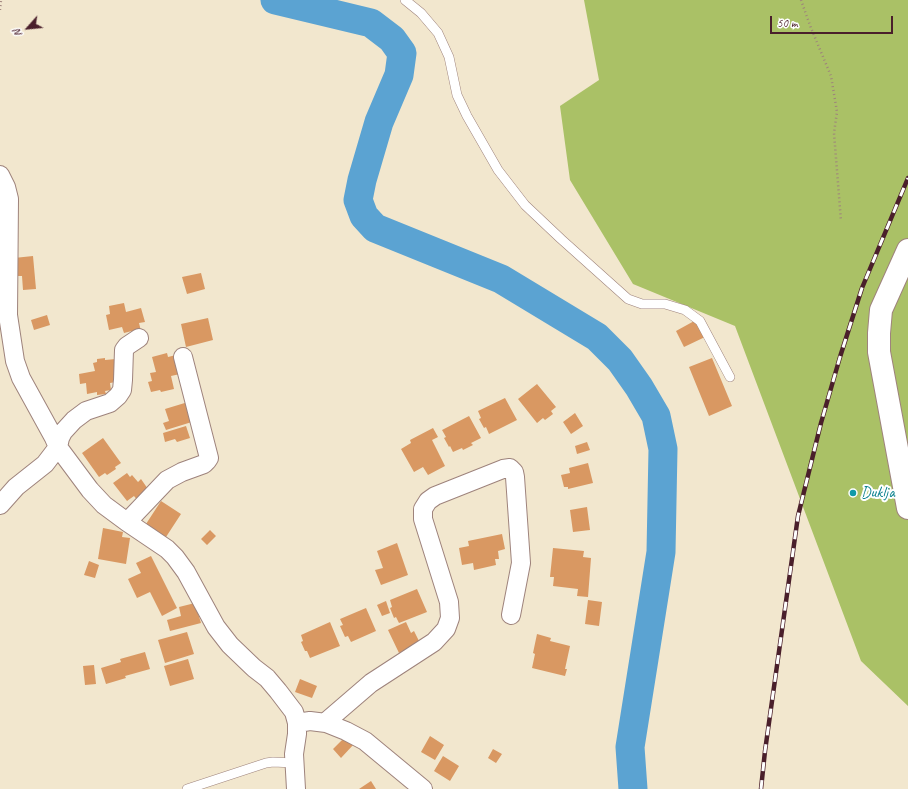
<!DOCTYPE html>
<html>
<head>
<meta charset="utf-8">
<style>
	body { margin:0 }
	#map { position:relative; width:908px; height:789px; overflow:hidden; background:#f2e7ce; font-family:Caveat,sans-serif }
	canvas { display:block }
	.north { position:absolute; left:8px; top:8px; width:40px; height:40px; -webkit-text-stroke:3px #fff; paint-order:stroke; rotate:243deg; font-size:11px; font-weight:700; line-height:16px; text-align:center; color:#4a1f2b }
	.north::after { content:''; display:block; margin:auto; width:14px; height:18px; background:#4a1f2b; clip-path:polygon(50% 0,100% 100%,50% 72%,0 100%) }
	.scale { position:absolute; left:770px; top:16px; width:123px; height:18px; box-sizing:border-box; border:2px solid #4a1f2b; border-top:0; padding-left:5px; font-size:12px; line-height:14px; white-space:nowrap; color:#4a1f2b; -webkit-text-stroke:3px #fff; paint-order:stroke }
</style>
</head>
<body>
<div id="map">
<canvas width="908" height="789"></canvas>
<div class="north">N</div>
<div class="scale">50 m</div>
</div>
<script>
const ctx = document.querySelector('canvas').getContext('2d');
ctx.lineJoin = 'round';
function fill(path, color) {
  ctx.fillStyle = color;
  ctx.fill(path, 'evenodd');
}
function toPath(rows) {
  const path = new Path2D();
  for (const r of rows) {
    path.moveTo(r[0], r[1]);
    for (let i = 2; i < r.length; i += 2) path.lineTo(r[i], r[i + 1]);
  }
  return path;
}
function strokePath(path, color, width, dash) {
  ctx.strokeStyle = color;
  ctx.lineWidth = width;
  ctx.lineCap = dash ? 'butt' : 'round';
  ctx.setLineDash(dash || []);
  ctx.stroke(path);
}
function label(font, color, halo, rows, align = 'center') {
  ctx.font = font + ' Caveat,sans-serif';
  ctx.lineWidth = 4;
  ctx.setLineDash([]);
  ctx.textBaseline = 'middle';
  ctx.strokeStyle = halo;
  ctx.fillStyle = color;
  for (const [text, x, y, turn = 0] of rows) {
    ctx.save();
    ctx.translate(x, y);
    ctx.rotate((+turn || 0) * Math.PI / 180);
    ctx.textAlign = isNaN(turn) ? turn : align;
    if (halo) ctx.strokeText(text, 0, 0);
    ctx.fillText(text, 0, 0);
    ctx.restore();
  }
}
fill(toPath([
	[584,0,908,0,908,706,861,661,735,326,633,284,570,180,560,106,599,80]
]), '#aac166');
strokePath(toPath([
	[275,0,371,23,392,39,402,53,399,75,379,122,362,180,358,200,364,216,375,228,501,279,597,337,620,360,639,387,656,416,663,449,661,552,630,747,633,789]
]), '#5ba3d2', 29);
fill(toPath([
	[33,256,36,289,23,290,22,276,16,276,14,258],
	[201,273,205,289,187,294,182,277],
	[124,303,126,312,141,308,145,322,139,323,142,335,133,337,132,331,124,333,122,327,109,330,106,315,110,314,109,306],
	[47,315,50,325,34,330,31,320],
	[208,318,213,340,186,347,181,324],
	[696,320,705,337,684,347,676,331],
	[167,353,168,357,176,355,180,374,171,376,174,389,161,392,160,390,151,392,148,382,152,381,150,373,156,372,152,357],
	[105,358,105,360,116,359,116,382,110,383,111,390,105,391,106,394,97,395,97,392,87,394,86,383,80,384,79,374,95,371,93,363,97,362,97,359],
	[712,358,732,406,709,416,689,367],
	[537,384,556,407,551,411,553,414,545,420,543,418,537,423,518,399],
	[505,398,517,420,489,434,486,427,484,428,479,419,481,418,478,411],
	[188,402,195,421,166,430,163,423,169,421,165,409],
	[575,413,583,426,571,434,563,422],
	[469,416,481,438,471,443,473,445,463,450,462,448,453,452,450,446,449,447,444,438,446,437,442,430],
	[186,426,190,438,177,442,175,439,165,442,163,433],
	[433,428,438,437,432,440,445,466,428,475,423,467,414,472,401,449,411,443,410,440],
	[103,438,121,463,115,467,116,469,107,475,105,473,99,477,82,453],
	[587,442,590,450,577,454,575,446],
	[588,463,593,483,568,489,568,487,564,487,561,475,570,473,569,468],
	[127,473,130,477,132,475,138,482,141,479,150,492,138,501,134,496,127,501,113,483],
	[161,501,181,514,166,537,146,524],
	[587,507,590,530,573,532,570,510],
	[103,528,123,532,122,537,130,538,126,564,98,559],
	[210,530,216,536,207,545,201,539],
	[502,534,505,549,498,551,499,559,495,559,496,565,474,570,473,563,462,565,459,548,469,546,468,541],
	[397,543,408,575,381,585,375,570,383,568,377,551],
	[553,548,584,551,583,557,591,558,588,597,577,596,578,589,553,586,554,577,550,577],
	[151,556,177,608,162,616,150,592,137,598,128,579,141,573,136,563],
	[89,561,99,565,95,578,84,575],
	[417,589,427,612,399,623,396,617,394,618,390,608,392,607,390,600],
	[588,600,602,602,599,626,585,624],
	[386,601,390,613,382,616,377,605],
	[195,603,201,623,170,631,167,620,181,616,179,607],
	[366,608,376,631,351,642,348,636,345,637,340,626,343,625,340,619],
	[330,622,340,646,310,658,307,651,305,651,301,642,303,641,301,635],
	[406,622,411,633,414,631,420,643,399,653,388,630],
	[187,632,194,654,165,663,158,640],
	[537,634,551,638,550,641,570,646,565,669,567,669,565,676,532,668,535,654,533,653],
	[145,652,150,669,125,676,126,678,106,684,101,668,121,662,120,659],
	[188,659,194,679,170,686,164,666],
	[94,665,96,684,85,685,83,666],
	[300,679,317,686,312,698,295,692],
	[346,736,354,744,341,758,333,749],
	[430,736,444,745,435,760,421,752],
	[493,749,502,754,496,763,488,758],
	[443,756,459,766,450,781,434,771],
	[371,781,376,789,359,789]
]), '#d99862');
const service = toPath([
	[405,0,421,13,438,33,449,57,457,95,467,116,498,170,525,205,561,239,628,299,642,304,665,304,685,310,700,321,730,377],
	[187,789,266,763,273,762,294,763]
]);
const minor = toPath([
	[0,175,6,187,9,199,8,315,15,361,21,378,54,438,58,447,90,490,104,505,127,522,167,549,175,557,186,572,216,627,230,645,254,668,267,678,278,691,294,712,297,723,297,734,294,754,296,789],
	[0,505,16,487,45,464,58,447,60,438,63,432,74,420,86,411,110,403,118,396,122,390,123,380,124,350,127,346,139,338],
	[127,522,167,480,182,472,204,464,207,461,209,458,183,357],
	[297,723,310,721,326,723,346,731,365,741,423,789],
	[326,723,328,720,371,683,434,642,446,629,450,618,449,602,423,519,423,509,428,501,435,496,503,469,510,468,514,472,515,477,521,563,511,615]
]);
const tertiary = toPath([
	[908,250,881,310,879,333,879,352,908,508]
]);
strokePath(service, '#9e837c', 10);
strokePath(minor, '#9e837c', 20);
strokePath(tertiary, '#9e837c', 24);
strokePath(toPath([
	[801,0,811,28,831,76,837,112,834,133,841,221],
	[0,10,1,0]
]), '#9e837c', 2.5, [1, 3]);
strokePath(service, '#fff', 9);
strokePath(minor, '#fff', 18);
strokePath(tertiary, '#fff', 22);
const rail = toPath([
	[761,789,765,751,798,516,821,423,840,357,862,288,908,178]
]);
strokePath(rail, '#4a1f2b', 4.5);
strokePath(rail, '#fff', 3, [9]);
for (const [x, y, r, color] of [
	[853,493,4,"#0f9aa8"]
]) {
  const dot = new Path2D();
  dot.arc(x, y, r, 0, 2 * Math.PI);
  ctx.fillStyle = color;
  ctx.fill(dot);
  strokePath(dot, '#fff', 1.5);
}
label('16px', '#0d838f', '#fff', [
	["Duklja",861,493]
], 'left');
</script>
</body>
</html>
